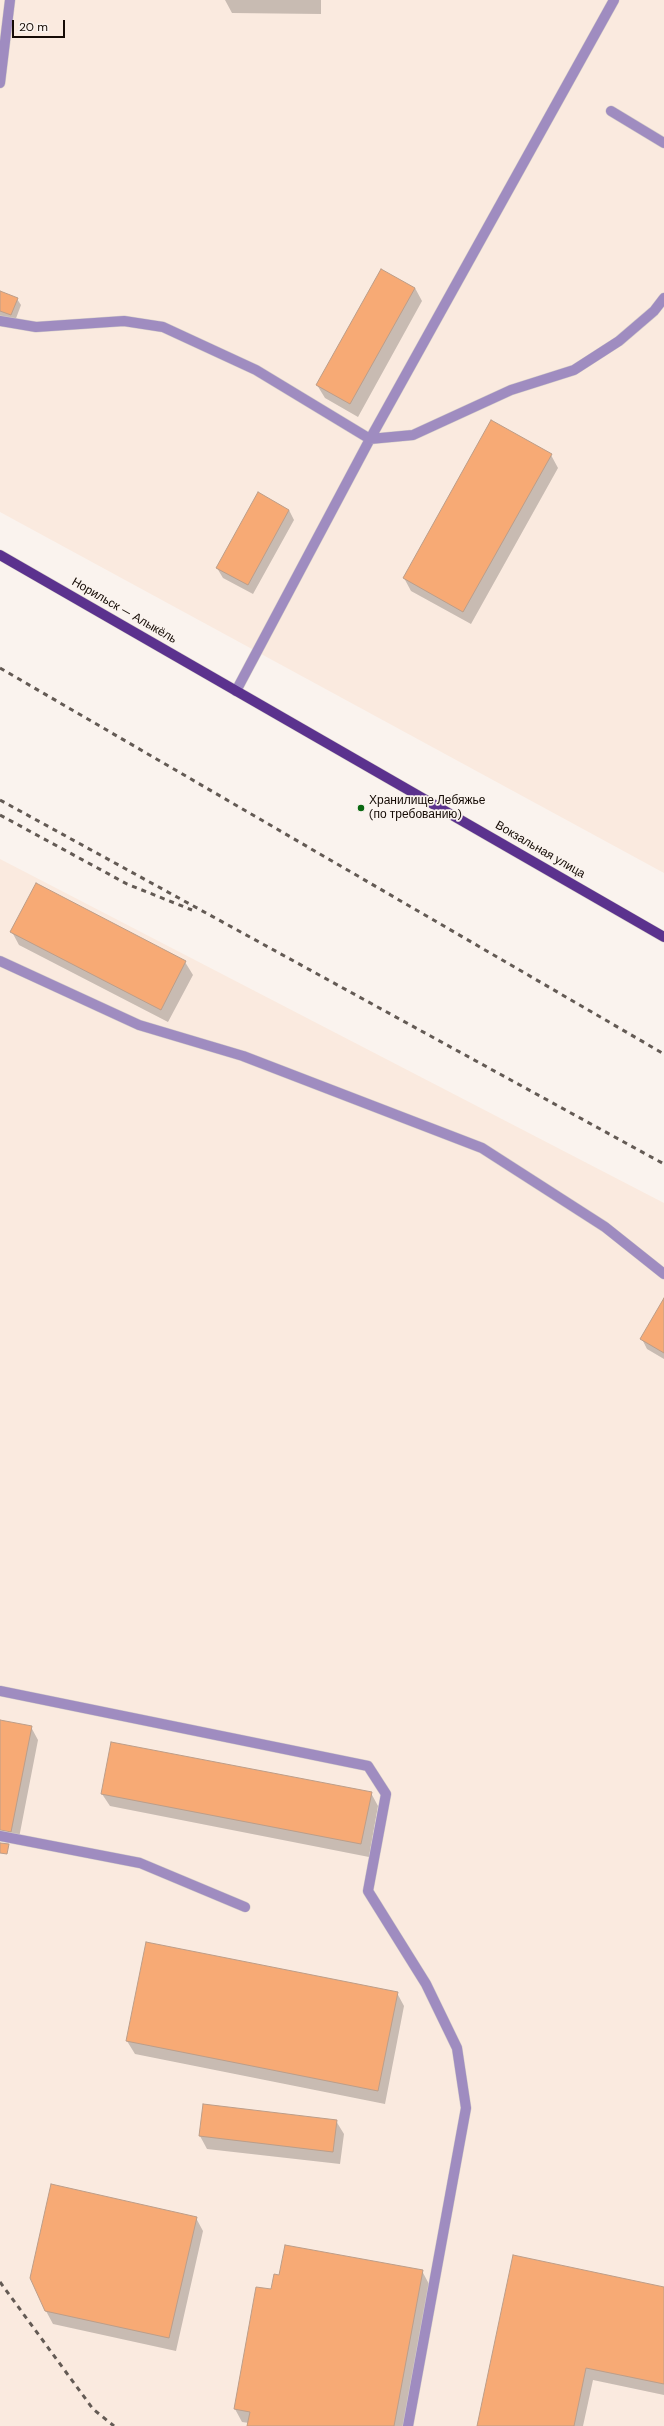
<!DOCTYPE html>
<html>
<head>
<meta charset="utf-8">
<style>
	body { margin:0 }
	#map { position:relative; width:664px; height:2426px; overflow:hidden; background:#faf3ee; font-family:"DM Sans",sans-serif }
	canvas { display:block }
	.scale { position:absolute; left:12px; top:20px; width:53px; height:18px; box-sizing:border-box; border:2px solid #150b05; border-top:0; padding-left:5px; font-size:12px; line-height:14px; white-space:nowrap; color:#150b05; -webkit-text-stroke:3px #faf3ee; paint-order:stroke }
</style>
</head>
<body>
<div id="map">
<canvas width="664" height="2426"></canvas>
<div class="scale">20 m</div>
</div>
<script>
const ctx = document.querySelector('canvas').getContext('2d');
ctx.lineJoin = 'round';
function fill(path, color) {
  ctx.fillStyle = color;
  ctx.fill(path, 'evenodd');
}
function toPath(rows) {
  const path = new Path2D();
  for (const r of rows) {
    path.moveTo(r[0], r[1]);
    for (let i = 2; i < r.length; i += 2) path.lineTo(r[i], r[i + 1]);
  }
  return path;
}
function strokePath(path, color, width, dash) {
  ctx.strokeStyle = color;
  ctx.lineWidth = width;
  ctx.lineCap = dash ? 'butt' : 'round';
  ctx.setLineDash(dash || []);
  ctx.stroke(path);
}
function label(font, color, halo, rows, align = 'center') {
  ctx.font = font + ' "DM Sans",sans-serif';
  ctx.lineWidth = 3.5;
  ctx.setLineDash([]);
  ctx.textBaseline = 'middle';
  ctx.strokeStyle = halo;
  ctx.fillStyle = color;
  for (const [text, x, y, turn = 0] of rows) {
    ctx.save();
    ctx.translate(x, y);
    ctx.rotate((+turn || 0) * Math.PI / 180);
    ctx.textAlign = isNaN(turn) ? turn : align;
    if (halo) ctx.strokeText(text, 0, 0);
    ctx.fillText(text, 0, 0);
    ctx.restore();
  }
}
fill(toPath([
	[0,0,664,0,664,873,0,512],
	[0,859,664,1203,664,2426,0,2426]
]), '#faeadf');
fill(toPath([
	[225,0,321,0,321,14,232,13],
	[415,288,422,301,358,417,325,398,317,385],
	[0,293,17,299,21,305,15,321,0,316],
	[551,455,558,468,471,624,411,591,404,578],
	[289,510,294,520,253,594,223,578,217,568],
	[12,932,185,962,193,975,168,1022,19,945],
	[664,1304,664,1359,647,1349,642,1339],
	[0,1721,31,1727,38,1740,18,1843,0,1840],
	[371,1793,378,1806,369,1857,110,1806,102,1794],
	[397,1993,404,2006,385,2104,135,2054,127,2041],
	[336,2121,344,2134,340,2164,207,2149,200,2136],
	[196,2218,203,2231,176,2351,53,2324,46,2311],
	[422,2271,429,2284,403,2426,249,2426,249,2423,242,2422,235,2409,272,2290],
	[664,2288,664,2395,593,2380,583,2426,478,2426]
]), '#0003');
const building = toPath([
	[381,269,415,288,350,404,316,385,381,269],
	[0,291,18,298,11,315,0,311,0,291],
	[491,420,552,454,463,612,403,578,491,420],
	[258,492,289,510,248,585,216,568,258,492],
	[36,883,186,961,161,1010,10,932,36,883],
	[664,1298,664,1353,640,1339,664,1298],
	[0,1720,32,1726,11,1832,0,1830,0,1720],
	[111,1742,372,1792,361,1844,101,1794,111,1742],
	[0,1843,9,1844,7,1854,0,1853,0,1843],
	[146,1942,398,1992,378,2091,126,2041,146,1942],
	[203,2104,337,2120,333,2152,199,2136,203,2104],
	[51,2184,197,2217,169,2338,45,2311,30,2278,51,2184],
	[285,2245,423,2270,394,2426,247,2426,250,2412,234,2409,256,2287,271,2289,274,2274,279,2275,285,2245],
	[513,2255,664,2287,664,2384,586,2368,574,2426,477,2426,513,2255]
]);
fill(building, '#f7aa75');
strokePath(building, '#bd9e89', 1);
const minor = toPath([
	[0,83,10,0],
	[611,111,664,143],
	[0,321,36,327,124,321,163,327,256,370,370,439,413,435,511,390,574,370,619,341,654,311,664,298],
	[236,691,370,439,614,0],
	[0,961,139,1025,243,1056,482,1148,605,1227,664,1274],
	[0,1691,368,1766,386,1794,368,1891,426,1984,457,2048,466,2108,408,2426],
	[0,1836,140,1863,245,1907]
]);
const major = toPath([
	[0,555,664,937]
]);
strokePath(minor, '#d5cec9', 11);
strokePath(major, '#d5cec9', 11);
strokePath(minor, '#9f8cc0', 10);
strokePath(major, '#5b328e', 10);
strokePath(toPath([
	[0,668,664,1054],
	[0,800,664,1164],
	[0,815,127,884,192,910],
	[0,2282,93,2409,114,2426]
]), '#635a54', 3, [5, 5]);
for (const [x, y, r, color] of [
	[361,808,4,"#0a6811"]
]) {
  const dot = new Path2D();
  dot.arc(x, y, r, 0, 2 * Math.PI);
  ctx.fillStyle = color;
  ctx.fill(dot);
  strokePath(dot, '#faf3ee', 1.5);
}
label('12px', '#150b05', '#faf3ee', [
	["Норильск — Алыкёль",124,611,30],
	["Вокзальная улица",540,850,30]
]);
label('12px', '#150b05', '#faf3ee', [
	["Хранилище Лебяжье",369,801],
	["(по требованию)",369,815]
], 'left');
</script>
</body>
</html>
